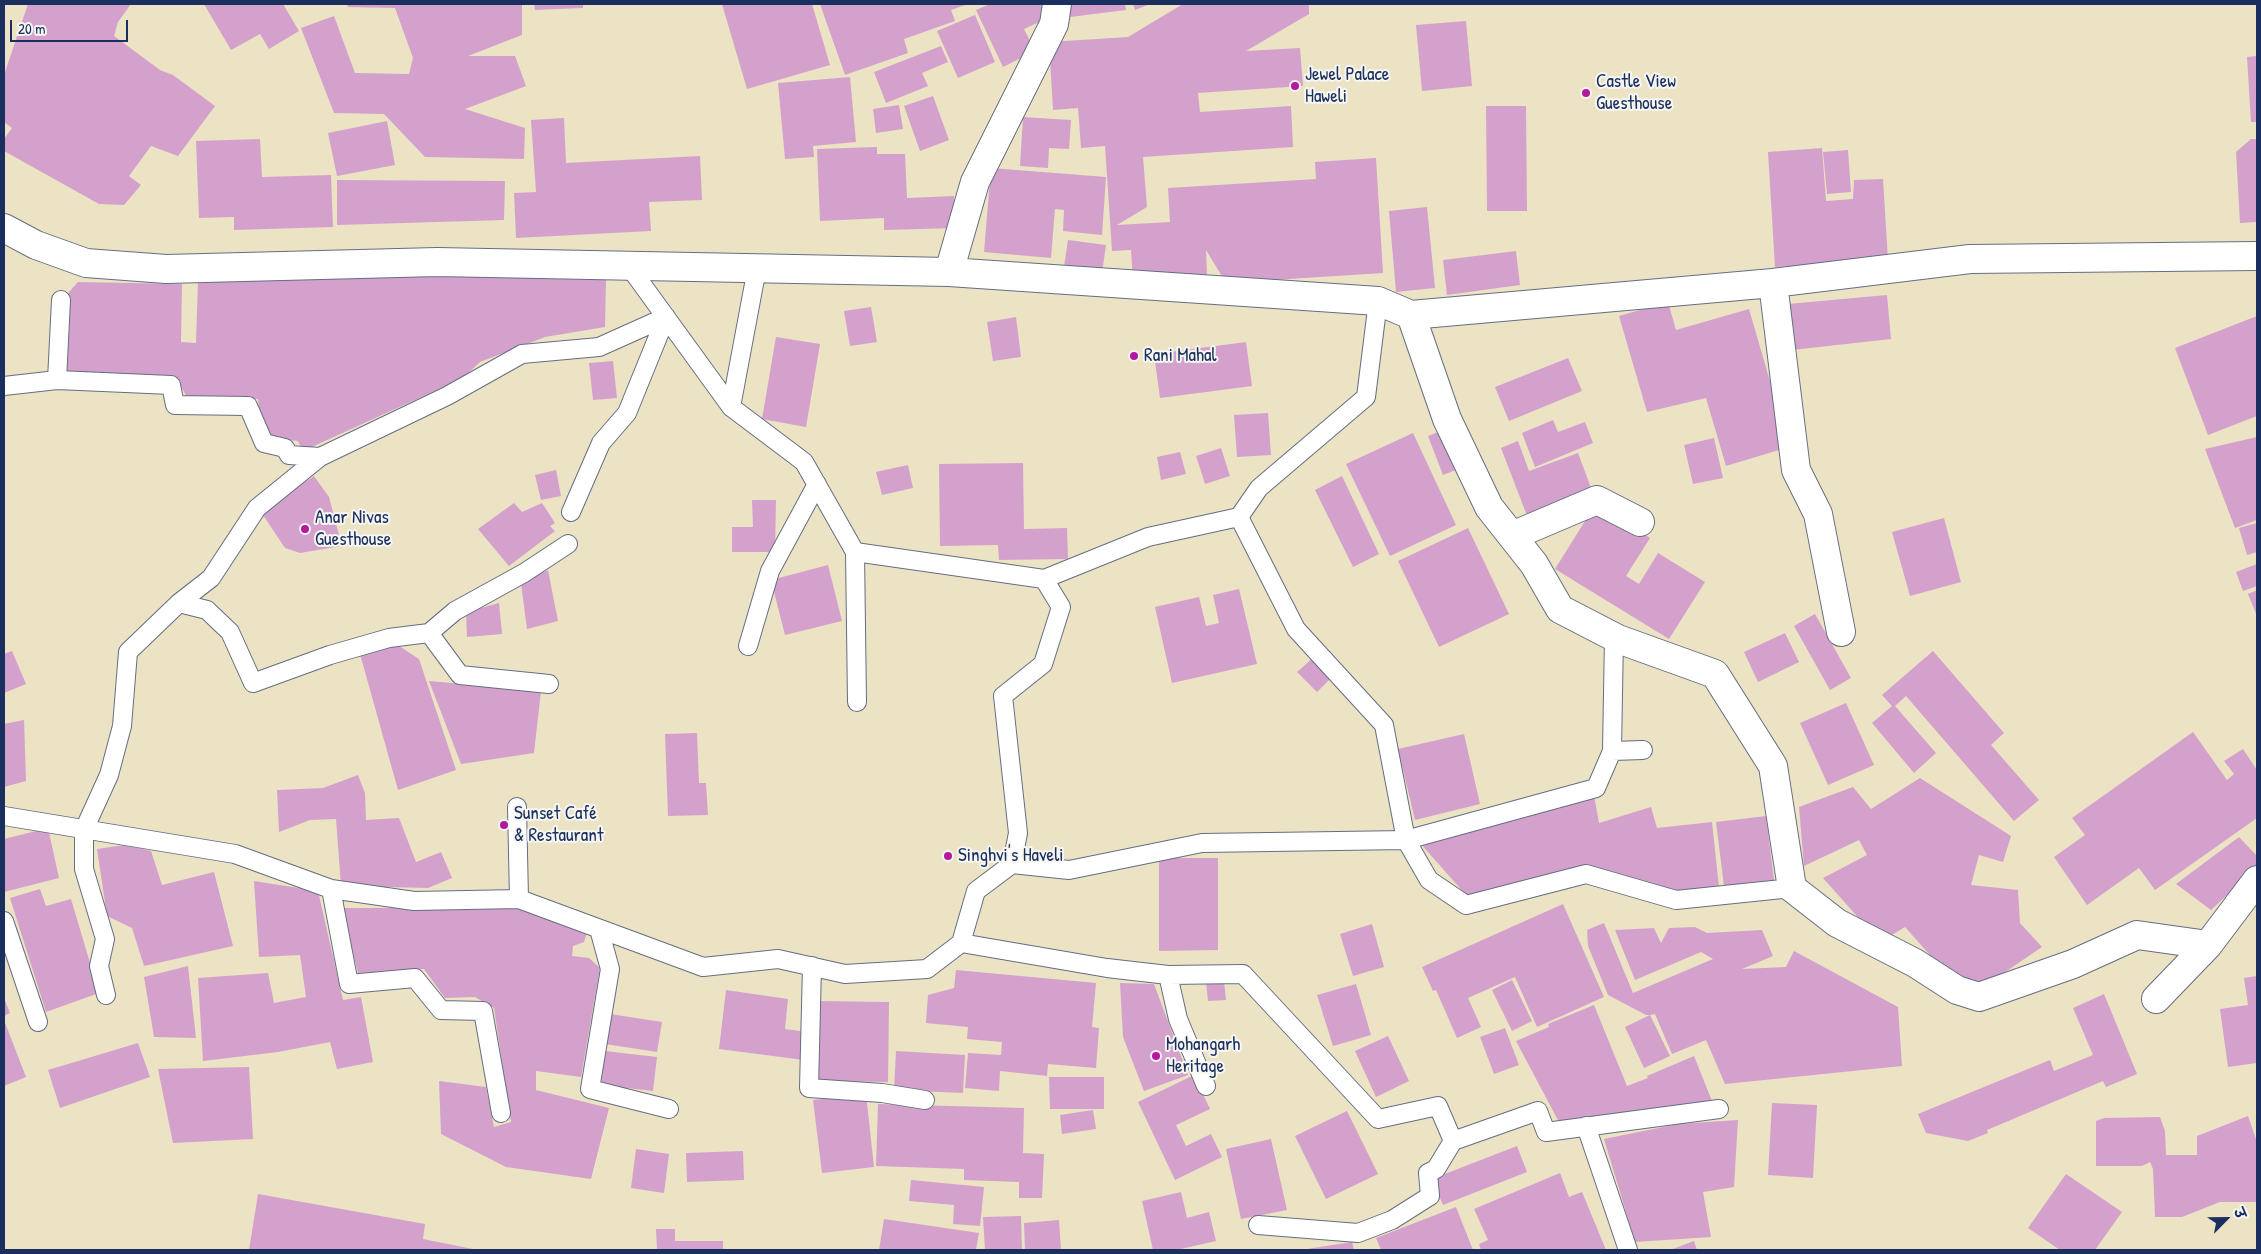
<!DOCTYPE html>
<html>
<head>
<meta charset="utf-8">
<style>
	body { margin:0 }
	#map { position:relative; width:2261px; height:1254px; overflow:hidden; background:#ebe3c4; font-family:"Patrick Hand","Playpen Sans Deva",sans-serif }
	canvas { display:block }
	.frame { position:absolute; inset:0; border:5px solid #1b2f5e; pointer-events:none }
	.north { position:absolute; left:2201px; top:1194px; width:50px; height:50px; -webkit-text-stroke:4px #f6f6f2; paint-order:stroke; rotate:67deg; font-size:14px; font-weight:700; line-height:20px; text-align:center; color:#1b2f5e }
	.north::after { content:''; display:block; margin:auto; width:18px; height:22px; background:#1b2f5e; clip-path:polygon(50% 0,100% 100%,50% 72%,0 100%) }
	.scale { position:absolute; left:10px; top:20px; width:118px; height:22px; box-sizing:border-box; border:2px solid #1b2f5e; border-top:0; padding-left:6px; font-size:15px; line-height:18px; white-space:nowrap; color:#1b2f5e; -webkit-text-stroke:4px #f6f6f2; paint-order:stroke }
</style>
</head>
<body>
<div id="map">
<canvas width="2261" height="1254"></canvas>
<div class="frame"></div>
<div class="north">उ</div>
<div class="scale">20 m</div>
</div>
<script>
const ctx = document.querySelector('canvas').getContext('2d');
ctx.lineJoin = 'round';
function fill(path, color) {
  ctx.fillStyle = color;
  ctx.fill(path, 'evenodd');
}
function toPath(rows) {
  const path = new Path2D();
  for (const r of rows) {
    path.moveTo(r[0], r[1]);
    for (let i = 2; i < r.length; i += 2) path.lineTo(r[i], r[i + 1]);
  }
  return path;
}
function strokePath(path, color, width, dash) {
  ctx.strokeStyle = color;
  ctx.lineWidth = width;
  ctx.lineCap = dash ? 'butt' : 'round';
  ctx.setLineDash(dash || []);
  ctx.stroke(path);
}
function label(font, color, halo, rows, align = 'center') {
  ctx.font = font + ' "Patrick Hand",sans-serif';
  ctx.lineWidth = 4;
  ctx.setLineDash([]);
  ctx.textBaseline = 'middle';
  ctx.strokeStyle = halo;
  ctx.fillStyle = color;
  for (const [text, x, y, turn = 0] of rows) {
    ctx.save();
    ctx.translate(x, y);
    ctx.rotate((+turn || 0) * Math.PI / 180);
    ctx.textAlign = isNaN(turn) ? turn : align;
    if (halo) ctx.strokeText(text, 0, 0);
    ctx.fillText(text, 0, 0);
    ctx.restore();
  }
}
fill(toPath([
	[28,4,131,4,118,22,114,36,160,70,173,75,215,106,178,156,151,146,129,176,141,185,124,205,99,204,4,151,4,139,12,128,4,122,4,75],
	[204,4,283,4,299,31,269,49,260,34,231,50],
	[347,4,522,4,522,35,468,56,515,56,526,86,465,109,525,128,524,159,425,157,384,114,334,113,301,28,334,16,355,73,409,74,413,58,395,8,348,7],
	[534,4,583,4,583,8,535,10],
	[722,4,812,4,830,65,747,89],
	[820,4,968,4,951,10,955,21,904,39,908,53,845,75],
	[990,4,1043,4,1050,17,1024,29,1035,51,1003,67,976,10],
	[1068,4,1125,4,1126,10,1070,17],
	[1133,4,1150,4,1135,10],
	[1183,4,1309,4,1309,14,1246,51,1300,48,1303,86,1198,93,1200,112,1291,106,1293,147,1143,157,1147,207,1117,225,1170,222,1168,188,1316,179,1315,162,1376,158,1383,273,1226,283,1206,250,1207,276,1133,281,1131,250,1112,251,1105,146,1081,148,1078,108,1053,110,1049,42,1128,37],
	[975,15,995,62,958,78,937,31],
	[1466,21,1472,86,1422,91,1416,25],
	[941,46,948,62,922,73,928,86,886,103,874,72],
	[2257,56,2257,122,2251,122,2247,57],
	[850,77,856,142,813,146,814,157,785,159,778,83],
	[933,96,949,140,920,151,904,106],
	[899,105,903,129,876,133,873,109],
	[1486,106,1526,106,1527,211,1487,211],
	[1023,117,1071,120,1069,149,1049,148,1048,168,1020,166],
	[564,118,566,163,700,156,702,200,649,202,651,231,516,238,514,193,536,192,531,120],
	[387,121,395,165,337,176,328,133],
	[260,139,262,177,331,175,333,227,234,230,234,217,199,218,196,141],
	[2251,139,2257,139,2257,222,2240,223,2236,152],
	[877,147,877,154,905,154,907,198,954,196,955,228,884,230,884,218,820,221,817,149],
	[1822,148,1826,201,1853,199,1854,180,1883,179,1888,260,1775,267,1768,152],
	[1848,150,1851,192,1827,194,1823,152],
	[991,168,1106,177,1102,235,1063,231,1064,210,1055,209,1051,258,984,252],
	[337,180,505,181,504,220,337,225],
	[1427,207,1435,288,1396,292,1389,211],
	[1068,240,1106,245,1102,273,1064,267],
	[1516,251,1520,285,1447,295,1443,260],
	[429,276,606,280,605,327,545,337,480,362,463,378,303,451,298,441,268,437,260,415,258,399,188,399,178,381,66,371,69,292,78,282,182,284,181,342,196,343,198,280],
	[1887,295,1891,339,1792,350,1788,304],
	[1668,302,1676,330,1749,309,1789,447,1726,466,1706,398,1647,412,1619,316],
	[871,307,877,342,850,346,844,311],
	[2257,316,2257,416,2208,435,2175,348],
	[1016,317,1021,357,993,361,987,322],
	[776,337,820,344,806,427,762,419],
	[1246,342,1252,386,1160,398,1154,354],
	[1568,358,1582,391,1509,421,1495,387],
	[613,361,617,398,593,400,589,363],
	[1268,413,1271,455,1237,457,1234,415],
	[1553,420,1558,432,1585,422,1593,443,1535,467,1522,433],
	[1448,428,1463,467,1443,475,1428,436],
	[1413,433,1456,525,1390,556,1346,464],
	[2257,437,2257,520,2235,528,2205,449],
	[1714,438,1723,478,1693,484,1684,445],
	[1518,441,1529,471,1578,453,1594,496,1529,521,1501,448],
	[1221,448,1230,476,1205,484,1196,456],
	[1180,452,1186,474,1161,480,1157,457],
	[1023,463,1024,529,1067,528,1068,559,999,560,998,545,940,546,939,464],
	[908,465,913,488,882,495,876,472],
	[556,470,561,496,541,500,535,475],
	[314,476,329,497,342,546,300,553,285,548,261,512],
	[1342,476,1379,554,1353,567,1315,490],
	[752,500,776,500,775,552,732,552,732,527,753,527],
	[514,503,522,512,542,503,555,523,550,526,555,531,509,566,478,529],
	[1595,505,1650,538,1626,576,1639,584,1658,553,1705,582,1669,639,1555,569],
	[1944,518,1961,582,1910,596,1892,532],
	[2257,523,2257,552,2247,555,2239,528],
	[1468,528,1509,614,1439,647,1398,561],
	[2257,564,2257,586,2243,591,2236,572],
	[828,565,842,621,785,635,771,580],
	[548,570,558,621,527,629,521,583],
	[1239,589,1257,664,1172,683,1155,607,1199,597,1206,626,1219,623,1213,595],
	[2257,590,2257,616,2248,594],
	[499,603,502,634,467,637,466,612],
	[1815,614,1851,678,1830,690,1794,626],
	[1785,633,1799,662,1758,682,1744,652],
	[396,644,419,659,456,770,398,790,360,654],
	[12,651,26,684,4,693,4,654],
	[1933,651,2004,733,1991,745,2039,800,2014,821,1906,696,1895,706,1936,753,1914,773,1872,723,1892,706,1882,695],
	[1314,657,1333,676,1317,692,1297,672],
	[429,681,541,691,534,753,461,764],
	[1846,703,1874,765,1828,785,1800,723],
	[24,720,26,781,4,787,4,724],
	[2193,732,2227,780,2234,774,2224,761,2243,749,2257,770,2257,818,2155,890,2139,868,2087,905,2054,857,2085,835,2072,818],
	[697,733,699,783,706,783,708,815,668,816,665,734],
	[1464,734,1480,804,1415,820,1398,749],
	[358,775,365,793,366,820,399,818,416,862,441,852,452,878,428,888,341,886,336,819,310,820,279,832,277,790,323,788],
	[1920,778,2011,836,2003,862,1979,855,1971,885,2018,890,2020,923,2042,947,1980,989,1954,982,1905,927,1880,942,1823,878,1867,855,1859,840,1804,866,1799,807,1853,787,1871,809],
	[1594,795,1599,823,1651,807,1657,828,1712,822,1719,887,1665,891,1633,878,1605,876,1467,896,1419,842],
	[1766,816,1774,880,1724,886,1716,822],
	[48,828,59,878,4,892,4,839],
	[2239,837,2257,856,2257,867,2211,910,2176,884],
	[124,845,151,851,162,885,214,872,233,946,144,966,132,928,107,916,97,849],
	[1159,858,1218,858,1218,950,1159,951],
	[254,881,318,891,343,1000,361,997,373,1062,337,1069,330,1042,278,1052,203,1061,198,978,268,973,274,1003,306,997,300,955,259,957],
	[40,889,46,906,71,899,99,993,46,1012,10,898],
	[1563,904,1604,997,1537,1027,1515,977,1468,998,1481,1027,1457,1038,1436,990,1433,991,1422,967],
	[341,908,519,908,587,932,584,942,573,946,572,956,589,958,600,968,581,1077,536,1071,536,1090,609,1108,591,1179,506,1167,441,1134,439,1081,486,1087,494,1127,511,1122,494,1008,475,997,445,998,424,969,358,973],
	[1604,923,1633,993,1713,959,1701,952,1635,980,1615,930,1654,928,1661,943,1669,928,1695,927,1707,933,1762,930,1773,956,1742,969,1786,967,1794,951,1898,1007,1902,1066,1725,1084,1706,1040,1672,1054,1655,1014,1650,1015,1670,1056,1644,1068,1625,1027,1650,1015,1646,1015,1608,995,1588,946,1587,930],
	[1372,924,1384,967,1353,976,1340,934],
	[188,966,196,1038,154,1037,144,977],
	[956,970,1096,983,1092,1027,1099,1028,1096,1068,1048,1064,1047,1076,1000,1071,999,1091,965,1088,968,1053,1001,1055,1002,1042,967,1039,968,1027,926,1023,928,995,954,988],
	[2257,976,2257,1063,2228,1067,2220,1009,2248,1005,2244,978],
	[1224,980,1226,1000,1208,1001,1206,981],
	[1512,980,1532,1021,1512,1031,1492,990],
	[1120,983,1154,984,1188,1075,1144,1091,1123,1037],
	[1356,984,1371,1035,1333,1046,1317,995],
	[726,990,788,999,785,1029,808,1032,804,1060,719,1049],
	[2104,994,2137,1074,2106,1087,2103,1081,1987,1130,1988,1133,1968,1141,1926,1133,1918,1114,2050,1060,2054,1071,2093,1055,2073,1008],
	[4,998,10,1013,4,1016],
	[817,1001,889,1002,888,1082,817,1081],
	[1594,1005,1627,1086,1648,1078,1647,1076,1694,1056,1714,1106,1560,1124,1516,1041,1549,1027,1548,1024],
	[610,1014,662,1022,657,1052,605,1044],
	[4,1020,26,1077,4,1086],
	[1505,1028,1519,1065,1494,1074,1480,1037],
	[1388,1036,1409,1081,1376,1097,1355,1051],
	[138,1043,150,1077,60,1108,48,1070],
	[605,1051,657,1057,653,1091,601,1085],
	[896,1051,965,1055,963,1093,894,1090],
	[249,1067,253,1139,173,1143,158,1069],
	[1194,1075,1210,1109,1176,1125,1186,1146,1211,1134,1222,1157,1175,1180,1138,1102],
	[1049,1077,1104,1077,1104,1109,1050,1109],
	[866,1094,874,1167,822,1173,813,1100],
	[1772,1103,1817,1105,1813,1178,1768,1175],
	[878,1104,1024,1108,1023,1153,1044,1154,1042,1198,1019,1198,1019,1182,964,1180,964,1169,876,1166],
	[1093,1110,1096,1129,1062,1134,1060,1115],
	[1347,1111,1378,1174,1326,1199,1295,1136],
	[2248,1116,2257,1142,2257,1202,2220,1202,2182,1217,2155,1217,2153,1169,2150,1162,2142,1166,2096,1166,2096,1121,2104,1118,2160,1117,2165,1131,2166,1155,2197,1155,2197,1136],
	[1738,1120,1734,1187,1703,1192,1711,1237,1635,1242,1604,1139,1678,1124],
	[1271,1139,1287,1210,1241,1219,1226,1149],
	[1517,1146,1527,1172,1443,1205,1432,1179],
	[636,1149,669,1154,664,1193,631,1188],
	[743,1151,744,1180,687,1182,686,1153],
	[1560,1173,1569,1197,1582,1192,1606,1250,1481,1250,1479,1244,1488,1240,1474,1209],
	[2066,1174,2122,1212,2095,1250,2060,1250,2028,1228],
	[911,1180,984,1187,980,1226,953,1224,954,1205,909,1201],
	[1181,1192,1187,1218,1209,1212,1216,1241,1176,1250,1153,1250,1142,1201],
	[258,1194,425,1224,423,1239,478,1250,249,1250],
	[1456,1207,1473,1250,1381,1250,1376,1238],
	[1021,1216,1022,1250,985,1250,983,1217],
	[884,1219,979,1233,976,1250,879,1250],
	[1059,1220,1061,1250,1025,1250,1024,1223],
	[656,1229,675,1229,675,1241,723,1241,723,1250,657,1250],
	[1694,1241,1697,1250,1670,1250],
	[1352,1242,1354,1250,1307,1250,1307,1249]
]), '#d4a1cd');
const lane = toPath([
	[628,265,731,407,804,462,855,552,1044,579,1148,537,1239,517,1259,488,1366,397,1378,301],
	[57,380,61,300],
	[4,386,57,380,171,385,175,405,248,406,264,443,285,448,289,455,320,457],
	[731,407,757,268],
	[571,512,601,443,627,413,666,317],
	[1239,517,1296,629,1384,725,1406,840,1429,880,1466,905,1586,874,1676,900,1792,888],
	[855,552,857,702],
	[179,603,207,610,230,632,253,683,330,655,389,638,429,633,455,611,524,573,568,544],
	[429,633,460,675,549,684],
	[748,646,770,571,817,484],
	[1612,751,1643,750],
	[517,807,519,899],
	[4,816,235,854,331,889,414,901,519,899,703,967,778,959,845,974,927,969,961,943,976,891,1012,864,1018,833,1003,696,1043,664,1061,607,1044,579],
	[84,828,84,869,105,939,99,966,106,995],
	[83,832,109,775,122,726,128,652,179,603,211,578,257,508,320,457,447,396,522,354,599,347,666,317],
	[1012,864,1069,870,1202,843,1406,840,1596,788,1612,751,1614,637],
	[331,889,349,984,415,978,441,1010,483,1011,501,1113],
	[4,921,38,1022],
	[599,929,610,969,590,1089,669,1109],
	[961,943,1107,968,1168,975,1243,974,1378,1119,1438,1106,1453,1141,1538,1111,1546,1132,1719,1109],
	[812,966,809,1088,882,1093,925,1100],
	[1168,975,1178,1019,1206,1086],
	[1586,1126,1628,1250],
	[1258,1225,1358,1233,1392,1220,1430,1196,1428,1173,1436,1169,1453,1141]
]);
const street = toPath([
	[4,228,36,245,86,263,166,269,437,262,949,272,1378,301,1411,315,1773,283,1970,259,2257,256],
	[949,272,975,182,1054,24,1057,4],
	[1773,283,1796,470,1818,514,1841,632],
	[1411,315,1447,419,1489,507,1534,564,1560,609,1618,639,1715,674,1773,766,1792,888,1837,923,1915,963,1957,990,1979,997,2073,964,2137,935,2208,945],
	[1512,536,1597,500,1640,522],
	[2156,999,2208,945,2257,880]
]);
strokePath(lane, '#646e82', 20);
strokePath(street, '#646e82', 30);
strokePath(lane, '#fff', 18);
strokePath(street, '#fff', 28);
for (const [x, y, r, color] of [
	[1295,86,5,"#b5179e"],
	[1586,93,5,"#b5179e"],
	[1134,356,5,"#b5179e"],
	[305,529,5,"#b5179e"],
	[504,825,5,"#b5179e"],
	[948,856,5,"#b5179e"],
	[1156,1056,5,"#b5179e"]
]) {
  const dot = new Path2D();
  dot.arc(x, y, r, 0, 2 * Math.PI);
  ctx.fillStyle = color;
  ctx.fill(dot);
  strokePath(dot, '#f6f6f2', 2);
}
label('19px', '#1b2f5e', '#f6f6f2', [
	["Jewel Palace",1305,75],
	["Haweli",1305,97],
	["Castle View",1596,82],
	["Guesthouse",1596,104],
	["Rani Mahal",1144,356],
	["Anar Nivas",315,518],
	["Guesthouse",315,540],
	["Sunset Café",514,814],
	["& Restaurant",514,836],
	["Singhvi's Haveli",958,856],
	["Mohangarh",1166,1045],
	["Heritage",1166,1067]
], 'left');
</script>
</body>
</html>
